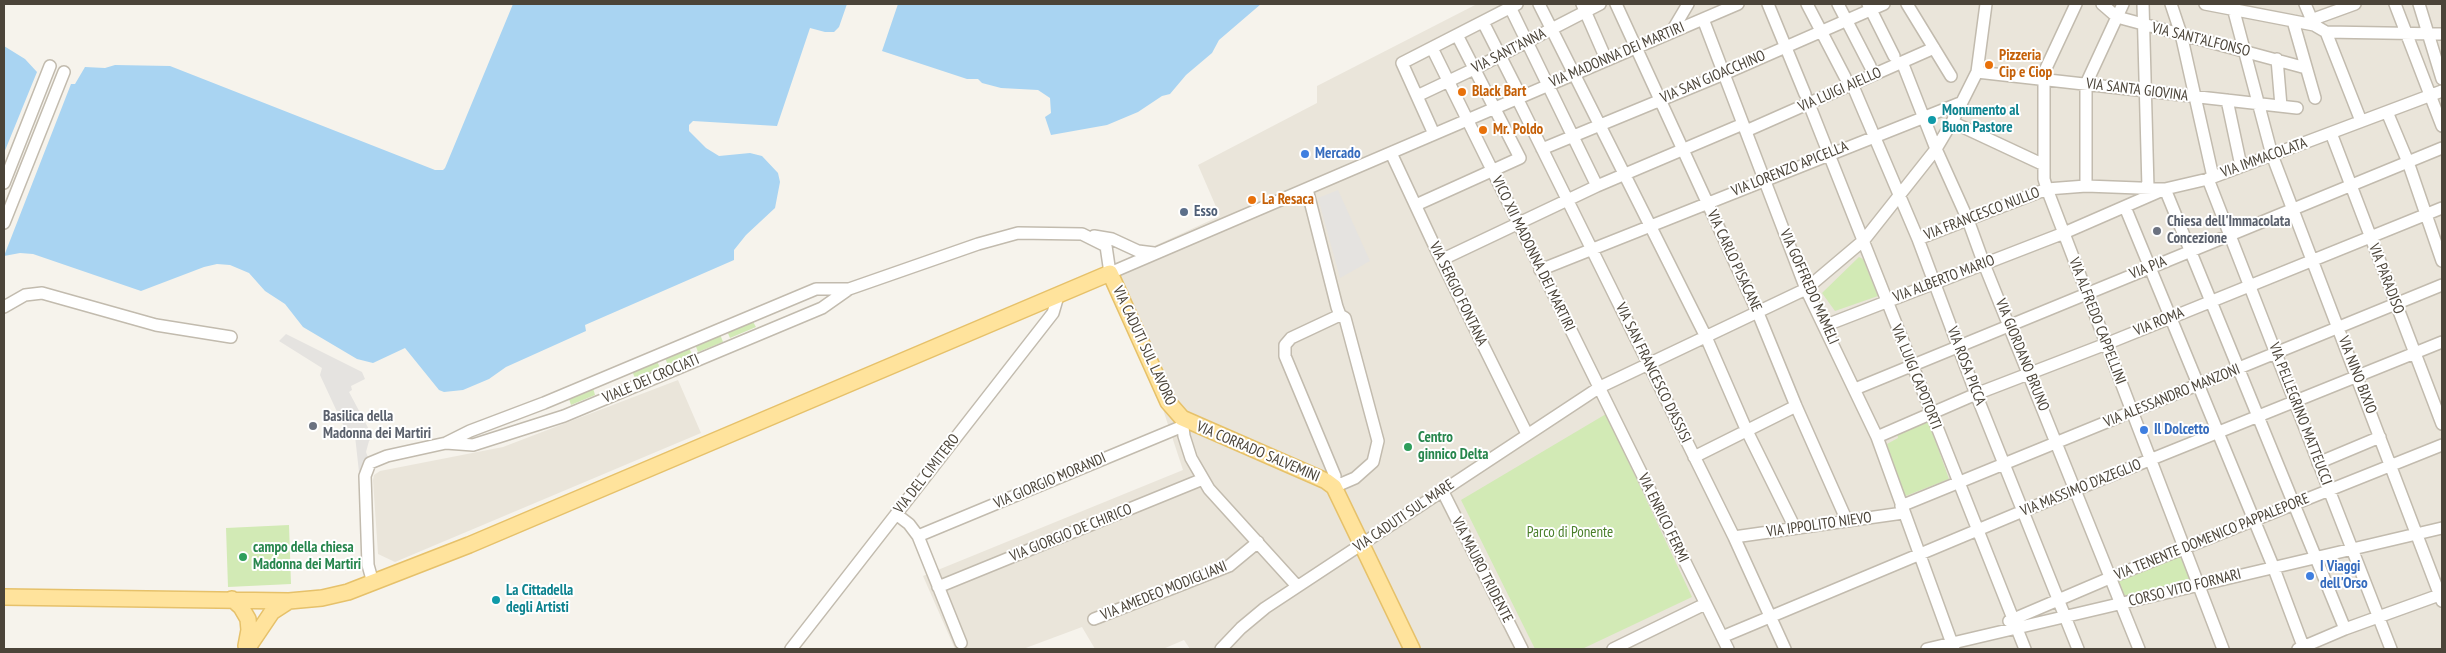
<!DOCTYPE html>
<html>
<head>
<meta charset="utf-8">
<style>
	body { margin:0 }
	#map { position:relative; width:2446px; height:653px; overflow:hidden; background:#f6f3ec; font-family:"PT Sans Narrow",sans-serif }
	canvas { display:block }
	.frame { position:absolute; inset:0; border:5px solid #4b4439; pointer-events:none }
</style>
</head>
<body>
<div id="map">
<canvas width="2446" height="653"></canvas>
<div class="frame"></div>
</div>
<script>
const ctx = document.querySelector('canvas').getContext('2d');
ctx.lineJoin = 'round';
function fill(path, color) {
  ctx.fillStyle = color;
  ctx.fill(path, 'evenodd');
}
function toPath(rows) {
  const path = new Path2D();
  for (const r of rows) {
    path.moveTo(r[0], r[1]);
    for (let i = 2; i < r.length; i += 2) path.lineTo(r[i], r[i + 1]);
  }
  return path;
}
function strokePath(path, color, width, dash) {
  ctx.strokeStyle = color;
  ctx.lineWidth = width;
  ctx.lineCap = dash ? 'butt' : 'round';
  ctx.setLineDash(dash || []);
  ctx.stroke(path);
}
function label(font, color, halo, rows, align = 'center') {
  ctx.font = font + ' "PT Sans Narrow",sans-serif';
  ctx.lineWidth = 4;
  ctx.setLineDash([]);
  ctx.textBaseline = 'middle';
  ctx.strokeStyle = halo;
  ctx.fillStyle = color;
  for (const [text, x, y, turn = 0] of rows) {
    ctx.save();
    ctx.translate(x, y);
    ctx.rotate((+turn || 0) * Math.PI / 180);
    ctx.textAlign = isNaN(turn) ? turn : align;
    if (halo) ctx.strokeText(text, 0, 0);
    ctx.fillText(text, 0, 0);
    ctx.restore();
  }
}
fill(toPath([
	[1477,4,2442,4,2442,649,1232,649,1227,644,1222,649,1190,649,1184,640,1163,649,1095,649,1082,627,1023,649,955,649,923,576,1183,470,1115,264,1220,216,1198,165,1317,103,1317,86],
	[678,380,701,433,395,562,378,554,373,480,374,475,380,471,503,447]
]), '#eae5da');
fill(toPath([
	[1859,257,1863,259,1878,296,1835,311,1822,293],
	[752,320,756,327,730,338,727,331],
	[720,334,723,342,698,352,695,344],
	[689,348,692,354,668,365,665,358],
	[657,361,660,368,635,378,632,371],
	[593,388,595,395,571,405,569,399],
	[1606,414,1692,597,1582,649,1535,649,1461,500],
	[1928,420,1949,479,1903,497,1887,444,1898,438,1897,433],
	[289,525,291,584,228,587,226,528],
	[2182,554,2190,581,2123,596,2117,581]
]), '#d2eab5');
fill(toPath([
	[1338,190,1370,261,1340,278,1318,198],
	[286,334,362,372,365,379,351,386,352,390,349,392,373,437,369,441,366,452,370,463,360,481,355,436,345,429,320,375,322,368,279,341]
]), '#e5e3e0');
fill(toPath([
	[513,4,847,4,839,27,834,32,825,32,810,28,777,126,693,121,689,125,689,131,706,148,719,156,750,153,762,156,778,173,780,182,775,208,746,235,734,250,734,260,585,325,586,331,506,367,489,379,463,390,444,392,439,390,405,348,373,363,357,359,303,327,285,304,265,291,249,273,230,265,217,264,204,267,141,291,33,254,20,253,4,256,71,84,75,84,85,67,105,68,115,65,170,66,435,170,443,170,445,168],
	[898,4,1261,4,1219,40,1212,53,1186,75,1170,94,1162,96,1138,112,1107,125,1051,135,1045,117,1051,113,1050,98,1038,90,1001,88,982,83,978,79,967,79,882,51],
	[4,46,25,59,37,72,4,153]
]), '#a9d4f2');
const minor = toPath([
	[1539,4,1706,337,1746,429,1795,528],
	[1582,4,1606,59],
	[1616,4,1758,313,1796,406,1847,521],
	[1768,4,1805,94],
	[1807,4,1845,77],
	[1838,4,1870,66],
	[1868,4,1894,56],
	[1907,4,1951,76],
	[2102,4,2117,17,2306,68],
	[2143,4,2148,188],
	[2171,4,2181,34,2213,177],
	[2205,4,2314,25],
	[2232,4,2272,155,2442,601],
	[2305,4,2314,25,2326,32,2442,34],
	[2395,4,2442,126],
	[2419,4,2442,79],
	[1510,7,1597,186],
	[1703,19,1806,289,1877,437,1954,649],
	[2311,20,2355,4],
	[2293,21,2315,98],
	[1483,22,1521,97],
	[1672,31,1688,4],
	[2326,32,2361,121],
	[1432,48,1728,649],
	[2277,59,2281,106],
	[1902,62,1936,149,1968,220,1984,264,2139,649],
	[1977,72,2297,108],
	[2041,79,2076,4],
	[2044,79,2044,179,2047,189,2223,649],
	[1852,84,1918,239,1976,394,2078,649],
	[1417,96,1474,69,1600,4],
	[1517,98,1734,537,1785,649],
	[2227,100,2241,166],
	[1809,104,2025,649],
	[2387,112,2408,162,2442,261],
	[1952,122,2044,165],
	[1746,131,1934,48],
	[2331,133,2442,424],
	[1434,134,1402,63,1517,4],
	[1542,149,1724,74,1884,4],
	[1391,153,1441,260,1527,434],
	[2208,179,2391,649],
	[4,183,50,66],
	[2086,186,2086,84,2123,4],
	[1307,189,1337,307,1340,315,1345,318,1378,441,1373,462,1355,478,1334,487],
	[1416,205,1520,158,1457,35],
	[2125,207,2273,566,2303,646],
	[4,223,64,72],
	[1094,236,1112,239,1138,251,1154,253],
	[1918,239,2047,189,2086,186,2165,189,2345,629],
	[1441,260,1597,186,1743,124],
	[1540,270,1960,103],
	[4,307,25,295,42,293,156,325,231,337],
	[1824,326,2064,233,2165,189,2208,179,2442,91],
	[1855,389,2442,148],
	[1182,419,1184,436,1191,458,1209,489,1297,586],
	[1877,437,1976,394,2106,344,2442,208],
	[446,443,473,445,564,416,822,308,849,289,978,244,1018,233,1082,234,1106,246,1110,273,1738,4],
	[1694,457,1796,406],
	[2318,463,2380,437],
	[1334,487,1335,476,1285,356,1285,345,1291,338,1340,315],
	[1442,490,1522,649],
	[1901,506,2442,285],
	[896,514,909,524,918,536,961,643],
	[918,536,1183,426],
	[1734,537,1903,513],
	[373,583,368,565,365,476,370,463,387,456,446,443,470,431,544,403,816,289,849,289],
	[938,587,1203,479],
	[1094,619,1229,566,1258,542],
	[2009,621,2112,577,2442,445],
	[1722,637,2023,511,2442,342],
	[791,649,1053,313,1058,296],
	[1221,649,1241,628,1265,608,1600,387,1806,289,1864,240,1936,149,1952,122,1977,72,1986,4],
	[1613,649,1705,604],
	[1927,649,2442,528],
	[2298,649,2345,629,2442,594]
]);
const major = toPath([
	[4,597,289,601,322,598,348,592,469,545,1110,273,1168,402,1182,418,1326,481,1334,487,1412,649],
	[232,599,241,607,248,619,249,630,246,646],
	[247,649,272,612,289,601]
]);
strokePath(minor, '#c2bbae', 14);
strokePath(major, '#e6c16a', 18);
strokePath(minor, '#fff', 11);
strokePath(major, '#ffe39c', 15);
for (const [x, y, r, color] of [
	[1989,65,5,"#e8710a"],
	[1462,92,5,"#e8710a"],
	[1932,120,5,"#0f9aa8"],
	[1483,130,5,"#e8710a"],
	[1305,154,5,"#3f7fe0"],
	[1252,200,5,"#e8710a"],
	[1184,212,5,"#5c6f8a"],
	[2157,231,5,"#6b7280"],
	[313,426,5,"#6b7280"],
	[2144,430,5,"#3f7fe0"],
	[1408,447,5,"#2e9e5b"],
	[243,557,5,"#2e9e5b"],
	[2310,576,5,"#3f7fe0"],
	[496,600,5,"#0f9aa8"]
]) {
  const dot = new Path2D();
  dot.arc(x, y, r, 0, 2 * Math.PI);
  ctx.fillStyle = color;
  ctx.fill(dot);
  strokePath(dot, '#fff', 2);
}
label('15px', '#4b4439', '#fff', [
	["VIA SANT'ALFONSO",2201,40,14],
	["VIA SANT'ANNA",1509,51,-27],
	["VIA MADONNA DEI MARTIRI",1617,55,-23],
	["VIA SAN GIOACCHINO",1713,77,-23],
	["VIA LUIGI AIELLO",1840,90,-24],
	["VIA SANTA GIOVINA",2137,90,7],
	["VIA IMMACOLATA",2264,158,-20],
	["VIA LORENZO APICELLA",1790,169,-22],
	["VIA FRANCESCO NULLO",1982,214,-21],
	["VICO XII MADONNA DEI MARTIRI",1533,254,64],
	["VIA CARLO PISACANE",1734,261,65],
	["VIA PIA",2148,268,-22],
	["VIA ALBERTO MARIO",1944,279,-21],
	["VIA PARADISO",2386,279,69],
	["VIA GOFFREDO MAMELI",1809,287,66],
	["VIA SERGIO FONTANA",1458,294,64],
	["VIA ALFREDO CAPPELLINI",2097,321,69],
	["VIA ROMA",2159,322,-22],
	["VIA CADUTI SUL LAVORO",1144,346,65],
	["VIA GIORDANO BRUNO",2022,355,68],
	["VIA ROSA PICCA",1966,366,69],
	["VIA SAN FRANCESCO D'ASSISI",1653,373,64],
	["VIA NINO BIXIO",2357,375,69],
	["VIA LUIGI CAPOTORTI",1916,377,68],
	["VIALE DEI CROCIATI",651,379,-23],
	["VIA ALESSANDRO MANZONI",2172,396,-22],
	["VIA PELLEGRINO MATTEUCCI",2300,414,69],
	["VIA CORRADO SALVEMINI",1258,452,23],
	["VIA DEL CIMITERO",927,474,-52],
	["VIA GIORGIO MORANDI",1050,481,-23],
	["VIA MASSIMO D'AZEGLIO",2081,488,-22],
	["VIA CADUTI SUL MARE",1404,516,-34],
	["VIA ENRICO FERMI",1663,518,64],
	["VIA IPPOLITO NIEVO",1819,525,-8],
	["VIA GIORGIO DE CHIRICO",1071,533,-22],
	["VIA TENENTE DOMENICO PAPPALEPORE",2212,537,-22],
	["VIA MAURO TRIDENTE",1482,570,63],
	["CORSO VITO FORNARI",2185,588,-14],
	["VIA AMEDEO MODIGLIANI",1164,591,-22]
]);
label('bold 15px', '#c56008', '#fff', [
	["Pizzeria",1999,56],
	["Cip e Ciop",1999,73],
	["Black Bart",1472,92],
	["Mr. Poldo",1493,130],
	["La Resaca",1262,200]
], 'left');
label('bold 15px', '#0d838f', '#fff', [
	["Monumento al",1942,111],
	["Buon Pastore",1942,128],
	["La Cittadella",506,591],
	["degli Artisti",506,608]
], 'left');
label('bold 15px', '#366cbe', '#fff', [
	["Mercado",1315,154],
	["Il Dolcetto",2154,430],
	["I Viaggi",2320,567],
	["dell'Orso",2320,584]
], 'left');
label('bold 15px', '#4e5e75', '#fff', [
	["Esso",1194,212]
], 'left');
label('bold 15px', '#5b616d', '#fff', [
	["Chiesa dell'Immacolata",2167,222],
	["Concezione",2167,239],
	["Basilica della",323,417],
	["Madonna dei Martiri",323,434]
], 'left');
label('bold 15px', '#27864d', '#fff', [
	["Centro",1418,438],
	["ginnico Delta",1418,455],
	["campo della chiesa",253,548],
	["Madonna dei Martiri",253,565]
], 'left');
label('15px', '#4a7f2a', '#fff', [
	["Parco di Ponente",1570,533]
]);
</script>
</body>
</html>
